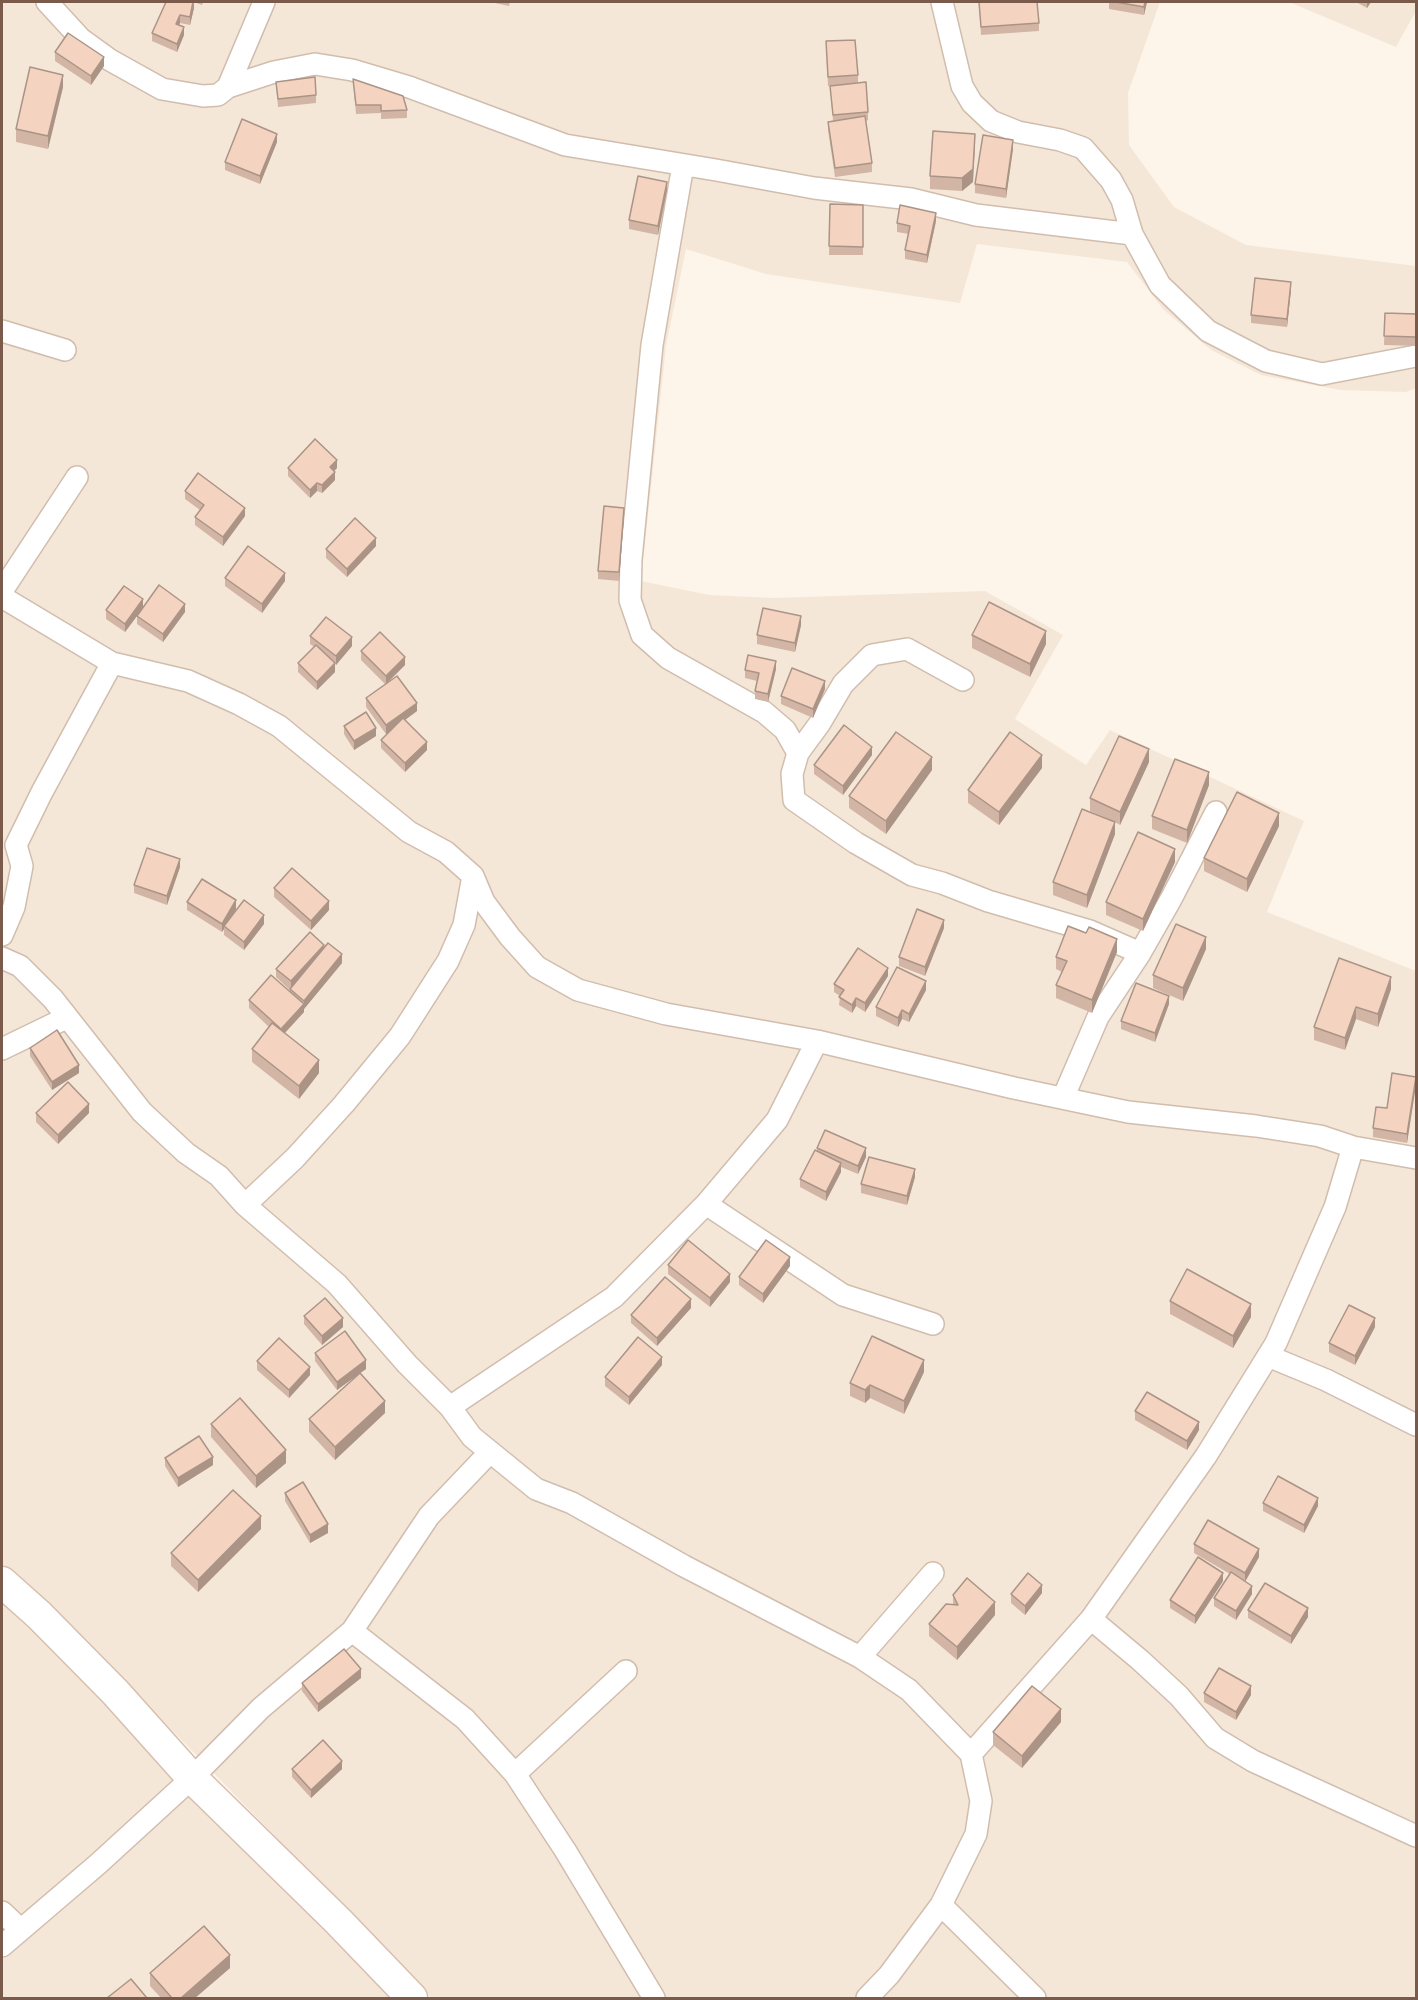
<!DOCTYPE html>
<html>
<head>
<meta charset="utf-8">
<style>
	body { margin:0 }
	#map { position:relative; width:1418px; height:2000px; overflow:hidden; background:#fdf5ea; font-family:Commissioner,sans-serif }
	canvas { display:block }
	.frame { position:absolute; inset:0; border:3px solid #7a5b4b; pointer-events:none }
</style>
</head>
<body>
<div id="map">
<canvas width="1418" height="2000"></canvas>
<div class="frame"></div>
</div>
<script>
const ctx = document.querySelector('canvas').getContext('2d');
ctx.lineJoin = 'round';
function fill(path, color) {
  ctx.fillStyle = color;
  ctx.fill(path, 'evenodd');
}
function toPath(rows) {
  const path = new Path2D();
  for (const r of rows) {
    path.moveTo(r[0], r[1]);
    for (let i = 2; i < r.length; i += 2) path.lineTo(r[i], r[i + 1]);
  }
  return path;
}
function strokePath(path, color, width, dash) {
  ctx.strokeStyle = color;
  ctx.lineWidth = width;
  ctx.lineCap = dash ? 'butt' : 'round';
  ctx.setLineDash(dash || []);
  ctx.stroke(path);
}
fill(toPath([
	[2,2,1160,2,1128,93,1129,145,1174,207,1246,245,1416,266,1416,388,1406,392,1340,390,1261,375,1211,350,1163,309,1127,262,977,244,960,303,766,274,686,249,666,346,641,581,709,595,774,598,985,591,1063,635,1015,719,1086,765,1110,730,1304,821,1267,912,1416,971,1416,1998,432,1998,99,1655,46,1603,2,1565],
	[1289,2,1416,2,1416,11,1396,47],
	[2,1601,29,1625,394,1998,2,1998]
]), '#f5e7d7');
const minor = toPath([
	[47,2,81,39,110,60,162,89,203,96,218,95,228,87,264,2],
	[942,2,962,86,972,103,991,121,1018,132,1060,140,1083,148,1111,180,1122,200,1132,234,1160,285,1208,331,1266,361,1322,374,1416,356],
	[228,87,274,72,315,64,352,70,409,87,565,145,716,170,814,188,911,199,976,215,1132,234],
	[683,165,652,345,631,559,630,600,642,635,668,658,764,712,785,730,798,753,792,774,794,800,856,843,912,875,942,883,988,901,1090,931,1131,949,1139,955],
	[2,331,65,350],
	[2,591,77,477],
	[2,597,112,663,188,681,239,704,279,726,409,832,446,852,473,876,484,902,510,937,537,967,578,990,666,1014,817,1041,1014,1088,1128,1112,1256,1126,1320,1136,1353,1147,1416,1158],
	[798,753,820,723,843,684,872,655,907,649,963,680],
	[2,935,14,907,22,866,16,845,42,792,112,663],
	[2,958,20,966,53,999,142,1112,186,1153,219,1176,245,1205,337,1284,407,1364,450,1407,472,1437,536,1489,572,1503,684,1566,860,1657,909,1690,971,1754,981,1801,976,1834,941,1905,889,1975,867,1998],
	[2,1049,66,1018],
	[1063,1098,1098,1017,1139,955,1171,899,1216,812],
	[706,1204,843,1295,933,1324],
	[245,1205,295,1158,344,1104,400,1036,448,961,464,925,473,876],
	[1268,1356,1326,1380,1416,1425],
	[450,1407,614,1297,706,1204,777,1120,817,1041],
	[1091,1619,1140,1660,1179,1696,1215,1738,1253,1761,1416,1836],
	[352,1631,429,1516,490,1452],
	[860,1657,933,1573],
	[971,1754,1091,1619,1206,1456,1276,1343,1335,1207,1353,1147],
	[515,1774,626,1671],
	[941,1905,1035,1998],
	[2,1912,20,1929],
	[2,1946,98,1864,192,1778,261,1708,352,1631,465,1719,515,1774,565,1850,654,1998]
]);
const secondary = toPath([
	[2,1582,39,1615,115,1692,192,1778,338,1921,412,1998]
]);
strokePath(minor, '#d1bdae', 24);
strokePath(secondary, '#d6bfae', 33);
strokePath(minor, '#fff', 21);
strokePath(secondary, '#fff', 30);
fill(toPath([
	[166,2,203,2,202,5,194,2,194,8,190,25,180,23,179,25,184,35,177,52,152,41,152,33],
	[490,2,510,2,509,6],
	[979,2,1039,23,1039,31,981,35],
	[1109,2,1147,2,1144,15,1109,9],
	[1356,2,1371,2,1367,8],
	[826,41,858,75,858,83,868,112,868,120,866,121,872,163,872,172,835,177,828,130,828,122,833,121,830,86,836,85,828,86],
	[55,52,104,66,91,85,55,61],
	[353,79,407,110,407,118,381,119,381,113,356,114],
	[276,82,316,95,316,103,278,107],
	[63,87,48,149,16,142,16,129],
	[277,142,260,184,225,170,225,162],
	[975,147,973,182,962,191,930,189,930,176],
	[1013,149,1006,198,975,193,975,184],
	[667,190,658,235,629,229,629,220],
	[830,204,863,205,863,255,829,255],
	[936,221,927,263,905,259,905,250,909,234,897,232,897,223],
	[1291,290,1287,327,1251,323,1251,315],
	[1385,313,1416,314,1416,346,1384,345],
	[288,468,337,468,334,471,335,480,322,493,317,491,310,498,288,476],
	[185,491,245,516,223,546,195,525,195,517,200,510,185,499],
	[624,516,619,581,598,579,598,571],
	[376,546,347,577,326,558,326,549],
	[225,578,285,581,262,613,225,586],
	[143,608,185,612,163,642,137,624,137,616,125,632,106,619,106,610],
	[801,625,795,652,757,644,757,635],
	[972,635,1046,644,1030,677,972,648],
	[310,636,352,646,336,665,335,664,335,672,317,690,298,672,298,663,314,647,310,644],
	[361,651,405,665,389,681,417,711,405,720,427,750,405,772,381,748,381,740,390,731,386,734,366,707,366,698,385,684,361,660],
	[776,669,768,702,755,699,755,691,757,681,745,678,745,670],
	[825,689,813,718,781,704,781,696],
	[344,726,376,736,354,750,344,734],
	[872,755,843,795,814,774,814,765],
	[1149,762,1120,825,1115,822,1115,834,1087,908,1053,895,1053,882,1109,819,1090,811,1090,798],
	[1042,768,999,825,968,803,968,790],
	[932,770,886,834,849,808,849,796],
	[1209,785,1187,843,1152,829,1152,816],
	[1279,826,1247,892,1204,871,1204,858],
	[1175,862,1143,931,1106,915,1106,902],
	[180,867,167,905,134,893,134,885],
	[274,888,329,910,311,930,274,897],
	[187,902,236,909,232,916,264,924,244,950,224,935,224,929,222,932,187,910],
	[944,928,925,976,899,966,899,957],
	[324,949,342,963,304,1009,304,1012,285,1033,319,1073,299,1099,252,1062,252,1049,269,1027,249,1008,249,1000,290,992,290,990,276,977,276,969],
	[1206,949,1183,1001,1153,988,1153,975],
	[1117,952,1092,1013,1056,998,1056,985,1062,972,1056,969,1056,957],
	[888,976,865,1012,856,1006,852,1013,839,1005,840,996,834,992,834,984],
	[1391,989,1378,1027,1356,1019,1345,1050,1314,1040,1314,1027],
	[926,990,909,1022,902,1019,898,1027,876,1016,876,1007],
	[1169,1004,1155,1042,1121,1029,1121,1021],
	[30,1048,79,1073,52,1090,30,1056],
	[1416,1085,1407,1143,1373,1137,1373,1128,1387,1108],
	[36,1113,89,1113,58,1144,36,1122],
	[817,1148,866,1157,858,1174,841,1167,841,1172,826,1201,800,1187,800,1179,817,1151],
	[915,1177,907,1205,861,1193,861,1184],
	[668,1265,730,1282,710,1307,668,1274],
	[790,1266,763,1303,739,1285,739,1277],
	[1170,1301,1251,1317,1233,1348,1170,1314],
	[691,1308,657,1346,631,1323,631,1315],
	[304,1316,343,1327,322,1345,304,1324],
	[1375,1327,1355,1365,1329,1352,1329,1343],
	[315,1353,366,1369,360,1373,385,1413,335,1460,309,1432,309,1419,357,1375,337,1390,315,1361],
	[257,1361,310,1375,289,1398,257,1370],
	[662,1365,629,1405,605,1386,605,1377],
	[924,1372,904,1414,870,1398,865,1403,850,1396,850,1383],
	[1135,1411,1199,1430,1187,1450,1135,1420],
	[211,1424,286,1463,256,1488,211,1437],
	[165,1458,213,1465,178,1487,165,1466],
	[285,1493,328,1533,310,1543,285,1501],
	[1263,1503,1318,1506,1304,1533,1263,1511],
	[261,1529,198,1592,171,1566,171,1553],
	[1194,1544,1259,1557,1245,1581,1252,1594,1236,1620,1214,1606,1214,1598,1230,1574,1194,1553],
	[1223,1581,1195,1624,1170,1608,1170,1600],
	[1042,1593,1025,1615,1011,1603,1011,1594],
	[953,1595,995,1615,957,1660,929,1636,929,1624,953,1604],
	[1248,1610,1308,1617,1291,1644,1248,1618],
	[361,1678,318,1712,302,1691,302,1683],
	[1204,1693,1251,1695,1236,1720,1204,1702],
	[1061,1722,1022,1768,993,1745,993,1732],
	[292,1769,342,1769,311,1798,292,1777],
	[230,1968,195,1998,161,1998,150,1986,150,1973]
]), '#d2b5a5');
fill(toPath([
	[194,2,194,8,190,25,190,17],
	[1145,2,1147,2,1144,15,1144,7],
	[1367,2,1371,2,1367,8],
	[180,15,180,23,176,32,176,24],
	[184,27,184,35,177,52,177,44],
	[104,57,104,66,91,85,91,76],
	[63,75,63,87,48,149,48,136],
	[277,134,277,142,260,184,260,176],
	[975,134,973,182,962,191,962,178],
	[1013,140,1013,149,1006,198,1006,189],
	[667,182,667,190,658,235,658,226],
	[936,213,936,221,927,263,927,255],
	[1291,282,1291,290,1287,327,1287,319],
	[337,460,337,468,330,475,330,467],
	[335,472,335,480,322,493,322,485],
	[317,483,317,491,310,498,310,490],
	[245,508,245,516,223,546,223,537],
	[624,508,624,516,619,581,619,572],
	[376,538,376,546,347,577,347,569],
	[285,573,285,581,262,613,262,604],
	[143,599,143,608,125,632,125,624],
	[185,604,185,612,163,642,163,634],
	[801,616,801,625,795,652,795,643],
	[1046,631,1046,644,1030,677,1030,664],
	[352,637,352,646,336,665,336,656],
	[405,657,405,665,386,684,386,676],
	[776,661,776,669,768,702,768,694],
	[335,663,335,672,317,690,317,682],
	[825,681,825,689,813,718,813,709],
	[417,703,417,711,386,734,386,725],
	[376,728,376,736,354,750,354,741],
	[427,742,427,750,405,772,405,763],
	[872,747,872,755,843,795,843,786],
	[1149,749,1149,762,1120,825,1120,812],
	[1042,755,1042,768,999,825,999,812],
	[932,757,932,770,886,834,886,821],
	[1209,772,1209,785,1187,843,1187,830],
	[1279,813,1279,826,1247,892,1247,879],
	[1115,822,1115,834,1087,908,1087,895],
	[1175,849,1175,862,1143,931,1143,919],
	[180,859,180,867,167,905,167,896],
	[236,900,236,909,225,927,224,926,224,929,222,932,222,924],
	[329,901,329,910,311,930,311,921],
	[264,915,264,924,244,950,244,942],
	[944,920,944,928,925,976,925,967],
	[1206,937,1206,949,1183,1001,1183,988],
	[1117,939,1117,952,1092,1013,1092,1000],
	[324,945,324,953,291,990,291,981],
	[342,954,342,963,304,1009,304,1001],
	[888,968,888,976,865,1012,865,1003],
	[1391,977,1391,989,1378,1027,1378,1014],
	[926,981,926,990,909,1022,909,1014],
	[1169,996,1169,1004,1155,1042,1155,1033],
	[856,998,856,1006,852,1013,852,1005],
	[304,1004,304,1012,281,1037,281,1029],
	[1356,1007,1356,1019,1345,1050,1345,1038],
	[902,1010,902,1019,898,1027,898,1018],
	[319,1060,319,1073,299,1099,299,1086],
	[79,1065,79,1073,52,1090,52,1082],
	[1416,1077,1416,1085,1407,1143,1407,1134],
	[89,1104,89,1113,58,1144,58,1135],
	[866,1148,866,1157,858,1174,858,1166],
	[841,1163,841,1172,826,1201,826,1192],
	[915,1169,915,1177,907,1205,907,1196],
	[790,1257,790,1266,763,1303,763,1294],
	[730,1274,730,1282,710,1307,710,1298],
	[691,1299,691,1308,657,1346,657,1338],
	[1251,1304,1251,1317,1233,1348,1233,1336],
	[343,1318,343,1327,322,1345,322,1336],
	[1375,1318,1375,1327,1355,1365,1355,1356],
	[662,1357,662,1365,629,1405,629,1397],
	[366,1360,366,1369,337,1390,337,1382],
	[924,1360,924,1372,904,1414,904,1401],
	[310,1367,310,1375,289,1398,289,1390],
	[870,1385,870,1398,865,1403,865,1390],
	[385,1401,385,1413,335,1460,335,1447],
	[1199,1422,1199,1430,1187,1450,1187,1441],
	[286,1450,286,1463,256,1488,256,1476],
	[213,1457,213,1465,178,1487,178,1478],
	[1318,1498,1318,1506,1304,1533,1304,1525],
	[261,1516,261,1529,198,1592,198,1580],
	[328,1524,328,1533,310,1543,310,1535],
	[1259,1549,1259,1557,1245,1582,1245,1573],
	[1223,1573,1223,1581,1195,1624,1195,1616],
	[1042,1585,1042,1593,1025,1615,1025,1606],
	[1252,1586,1252,1594,1236,1620,1236,1611],
	[995,1602,995,1615,957,1660,957,1647],
	[1308,1608,1308,1617,1291,1644,1291,1636],
	[361,1669,361,1678,318,1712,318,1704],
	[1251,1686,1251,1695,1236,1720,1236,1712],
	[1061,1709,1061,1722,1022,1768,1022,1756],
	[342,1761,342,1769,311,1798,311,1790],
	[230,1955,230,1968,195,1998,181,1998]
]), '#ab9486');
const building = toPath([
	[166,2,193,2,190,17,180,15,176,24,184,27,177,44,152,33,166,2],
	[979,2,1037,2,1039,23,981,27,979,2],
	[1116,2,1145,2,1144,7,1116,2],
	[68,33,104,57,91,76,55,52,68,33],
	[855,40,858,75,828,77,826,41,855,40],
	[30,67,63,75,48,136,16,129,30,67],
	[315,77,316,95,278,99,276,82,315,77],
	[353,79,403,96,407,110,381,111,381,105,356,105,353,79],
	[866,82,868,112,833,115,830,86,866,82],
	[865,116,872,163,835,168,828,122,865,116],
	[242,119,277,134,260,176,225,162,242,119],
	[933,131,975,134,973,169,962,178,930,176,933,131],
	[983,135,1013,140,1006,189,975,184,983,135],
	[638,176,667,182,658,226,629,220,638,176],
	[830,204,863,205,863,247,829,246,830,204],
	[900,205,936,213,927,255,905,250,910,226,897,223,900,205],
	[1255,278,1291,282,1287,319,1251,315,1255,278],
	[1385,313,1416,314,1416,337,1384,336,1385,313],
	[315,439,337,460,330,467,335,472,322,485,317,483,310,490,288,468,315,439],
	[198,473,245,508,223,537,195,517,204,505,185,491,198,473],
	[604,506,624,508,619,572,598,571,604,506],
	[355,518,376,538,347,569,326,549,355,518],
	[248,546,285,573,262,604,225,578,248,546],
	[159,585,185,604,163,634,137,616,159,585],
	[124,586,143,599,125,624,106,610,124,586],
	[989,602,1046,631,1030,664,972,635,989,602],
	[763,608,801,616,795,643,757,635,763,608],
	[326,617,352,637,336,656,310,636,326,617],
	[380,632,405,657,386,676,361,651,380,632],
	[316,645,335,663,317,682,298,663,316,645],
	[748,655,776,661,768,694,755,691,759,673,745,670,748,655],
	[792,668,825,681,813,709,781,696,792,668],
	[397,676,417,703,386,725,366,698,397,676],
	[366,712,376,728,354,741,344,726,366,712],
	[403,718,427,742,405,763,381,740,403,718],
	[844,725,872,747,843,786,814,765,844,725],
	[896,732,932,757,886,821,849,796,896,732],
	[1010,732,1042,755,999,812,968,790,1010,732],
	[1119,736,1149,749,1120,812,1090,798,1119,736],
	[1175,759,1209,772,1187,830,1152,816,1175,759],
	[1237,792,1279,813,1247,879,1204,858,1237,792],
	[1082,809,1115,822,1087,895,1053,882,1082,809],
	[1138,832,1175,849,1143,919,1106,902,1138,832],
	[147,848,180,859,167,896,134,885,147,848],
	[292,868,329,901,311,921,274,888,292,868],
	[202,879,236,900,222,924,187,902,202,879],
	[244,900,264,915,244,942,224,926,244,900],
	[917,909,944,920,925,967,899,957,917,909],
	[1176,924,1206,937,1183,988,1153,975,1176,924],
	[1068,926,1086,933,1089,927,1117,939,1092,1000,1056,985,1067,961,1056,957,1068,926],
	[310,932,324,945,291,981,276,969,310,932],
	[328,943,342,954,304,1001,290,989,328,943],
	[858,948,888,968,865,1003,856,998,852,1005,839,997,844,990,834,984,858,948],
	[1339,958,1391,977,1378,1014,1356,1007,1345,1038,1314,1027,1339,958],
	[897,967,926,981,909,1014,902,1010,898,1018,876,1007,897,967],
	[271,975,304,1004,281,1029,249,1000,271,975],
	[1136,983,1169,996,1155,1033,1121,1021,1136,983],
	[272,1023,319,1060,299,1086,252,1049,272,1023],
	[57,1030,79,1065,52,1082,30,1048,57,1030],
	[1392,1073,1416,1077,1407,1134,1373,1128,1376,1107,1387,1108,1392,1073],
	[68,1082,89,1104,58,1135,36,1113,68,1082],
	[825,1130,866,1148,858,1166,817,1148,825,1130],
	[815,1150,841,1163,826,1192,800,1179,815,1150],
	[869,1157,915,1169,907,1196,861,1184,869,1157],
	[688,1240,730,1274,710,1298,668,1265,688,1240],
	[766,1240,790,1257,763,1294,739,1277,766,1240],
	[1187,1269,1251,1304,1233,1336,1170,1301,1187,1269],
	[665,1277,691,1299,657,1338,631,1315,665,1277],
	[325,1298,343,1318,322,1336,304,1316,325,1298],
	[1349,1305,1375,1318,1355,1356,1329,1343,1349,1305],
	[345,1331,366,1360,337,1382,315,1353,345,1331],
	[872,1336,924,1360,904,1401,870,1385,865,1390,850,1383,872,1336],
	[638,1337,662,1357,629,1397,605,1377,638,1337],
	[279,1338,310,1367,289,1390,257,1361,279,1338],
	[360,1373,385,1401,335,1447,309,1419,360,1373],
	[1147,1392,1199,1422,1187,1441,1135,1411,1147,1392],
	[240,1398,286,1450,256,1476,211,1424,240,1398],
	[199,1436,213,1457,178,1478,165,1458,199,1436],
	[1278,1476,1318,1498,1304,1525,1263,1503,1278,1476],
	[303,1482,328,1524,310,1535,285,1493,303,1482],
	[233,1490,261,1516,198,1580,171,1553,233,1490],
	[1208,1520,1259,1549,1245,1573,1194,1544,1208,1520],
	[1198,1557,1223,1573,1195,1616,1170,1600,1198,1557],
	[1231,1572,1252,1586,1236,1611,1214,1598,1231,1572],
	[1028,1573,1042,1585,1025,1606,1011,1594,1028,1573],
	[967,1578,995,1602,957,1647,929,1624,946,1604,958,1605,953,1595,967,1578],
	[1265,1583,1308,1608,1291,1636,1248,1610,1265,1583],
	[344,1649,361,1669,318,1704,302,1683,344,1649],
	[1219,1668,1251,1686,1236,1712,1204,1693,1219,1668],
	[1032,1686,1061,1709,1022,1756,993,1732,1032,1686],
	[323,1740,342,1761,311,1790,292,1769,323,1740],
	[204,1926,230,1955,181,1998,172,1998,150,1973,204,1926],
	[131,1979,147,1998,107,1998,131,1979]
]);
fill(building, '#f4d3c0');
strokePath(building, '#ab9486', 1.5);
</script>
</body>
</html>
